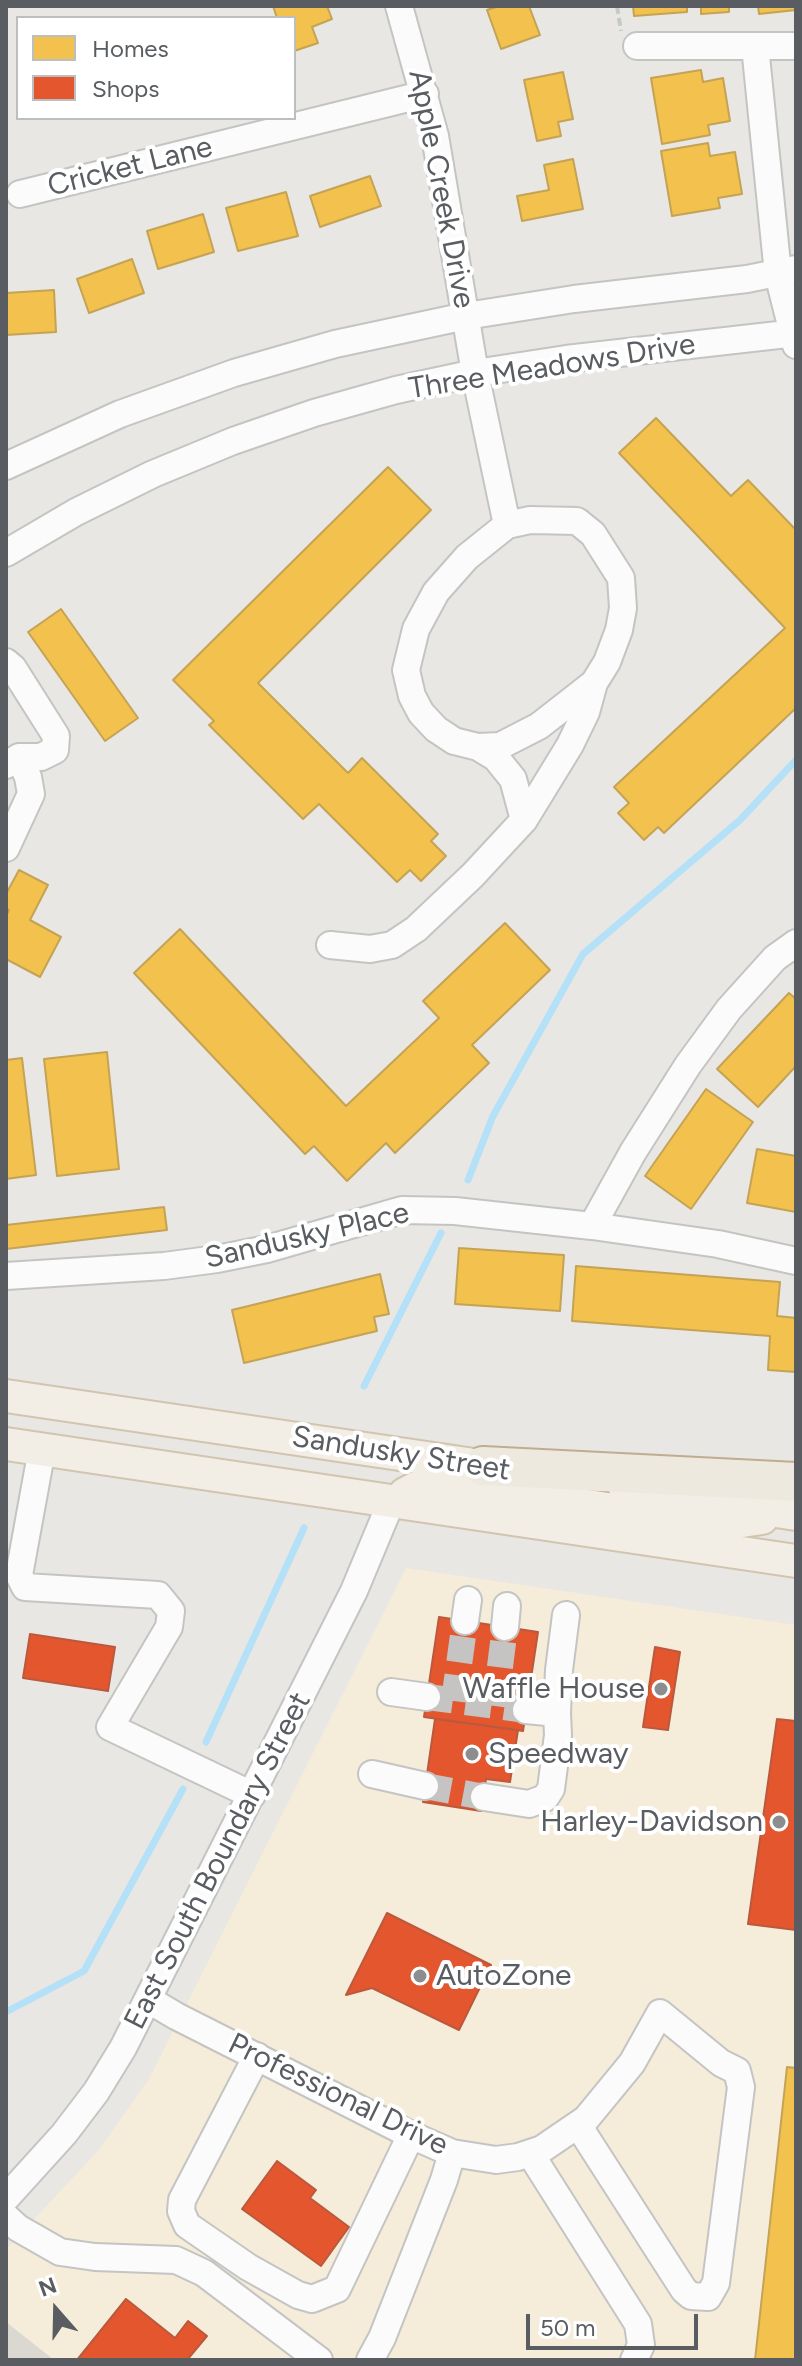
<!DOCTYPE html>
<html>
<head>
<meta charset="utf-8">
<style>
	body { margin:0 }
	#map { position:relative; width:802px; height:2366px; overflow:hidden; background:#e9e7e3; font-family:Figtree,sans-serif }
	canvas { display:block }
	.frame { position:absolute; inset:0; border:8px solid #595d61; pointer-events:none }
	.legend { position:absolute; left:16px; top:16px; width:280px; height:104px; box-sizing:border-box; background:#fff; border:2px solid #bdbec0; margin:0; padding:10px 14px; list-style:none; font-size:24px; color:#595d61 }
	.legend li { display:flex; align-items:center; gap:16px; height:40px }
	.legend b { width:40px; border:2px solid #bdbec0 }
	.north { position:absolute; left:16px; top:2270px; width:80px; height:80px; -webkit-text-stroke:6px #fff; paint-order:stroke; rotate:340deg; font-size:22px; font-weight:700; line-height:32px; text-align:center; color:#595d61 }
	.north::after { content:''; display:block; margin:auto; width:28px; height:36px; background:#595d61; clip-path:polygon(50% 0,100% 100%,50% 72%,0 100%) }
	.scale { position:absolute; left:526px; top:2314px; width:172px; height:36px; box-sizing:border-box; border:4px solid #595d61; border-top:0; padding-left:10px; font-size:24px; line-height:28px; white-space:nowrap; color:#595d61; -webkit-text-stroke:6px #fff; paint-order:stroke }
</style>
</head>
<body>
<div id="map">
<canvas width="802" height="2366"></canvas>
<div class="frame"></div>
<ul class="legend">
<li><b style="height:22px;background:#f2c14e"></b>Homes</li>
<li><b style="height:22px;background:#e4572e"></b>Shops</li>
</ul>
<div class="north">N</div>
<div class="scale">50 m</div>
</div>
<script>
const ctx = document.querySelector('canvas').getContext('2d');
ctx.lineJoin = 'round';
function fill(path, color) {
  ctx.fillStyle = color;
  ctx.fill(path, 'evenodd');
}
function toPath(rows) {
  const path = new Path2D();
  for (const r of rows) {
    path.moveTo(r[0], r[1]);
    for (let i = 2; i < r.length; i += 2) path.lineTo(r[i], r[i + 1]);
  }
  return path;
}
function strokePath(path, color, width, dash) {
  ctx.strokeStyle = color;
  ctx.lineWidth = width;
  ctx.lineCap = dash ? 'butt' : 'round';
  ctx.setLineDash(dash || []);
  ctx.stroke(path);
}
function label(font, color, halo, rows, align = 'center') {
  ctx.font = font + ' Figtree,sans-serif';
  ctx.lineWidth = 8;
  ctx.setLineDash([]);
  ctx.textBaseline = 'middle';
  ctx.strokeStyle = halo;
  ctx.fillStyle = color;
  for (const [text, x, y, turn = 0] of rows) {
    ctx.save();
    ctx.translate(x, y);
    ctx.rotate((+turn || 0) * Math.PI / 180);
    ctx.textAlign = isNaN(turn) ? turn : align;
    if (halo) ctx.strokeText(text, 0, 0);
    ctx.fillText(text, 0, 0);
    ctx.restore();
  }
}
fill(toPath([
	[406,1568,796,1625,796,2360,54,2360,6,2322,6,2249,98,2151,149,2079]
]), '#f5ecda');
fill(toPath([
	[6,2322,54,2360,6,2360]
]), '#dbd8d2');
const homes = toPath([
	[273,6,327,6,332,19,312,27,318,43,294,51,294,18,277,18,273,6],
	[499,6,529,6,540,35,501,49,487,10,499,6],
	[633,6,687,6,687,12,634,16,633,6],
	[701,6,729,6,729,12,701,14,701,6],
	[758,6,796,6,796,10,759,14,758,6],
	[701,70,703,82,723,78,730,121,708,125,710,135,662,144,651,78,701,70],
	[563,72,573,119,558,122,561,136,537,141,524,80,563,72],
	[708,143,710,156,735,152,742,194,718,198,720,208,672,216,661,151,708,143],
	[573,159,583,209,522,221,517,196,549,190,544,165,573,159],
	[370,176,381,206,320,227,310,196,370,176],
	[286,192,298,236,238,251,226,208,286,192],
	[203,214,214,252,158,269,147,231,203,214],
	[132,259,144,293,89,313,77,279,132,259],
	[54,290,56,332,6,335,6,293,54,290],
	[656,418,731,496,748,480,796,530,796,708,664,833,658,827,644,840,618,813,629,803,614,787,785,628,619,453,656,418],
	[388,467,431,510,258,683,348,773,362,758,438,834,431,841,446,856,421,881,410,870,397,882,319,804,303,819,209,725,214,721,173,680,388,467],
	[61,609,138,718,105,741,28,632,61,609],
	[19,870,48,885,30,920,61,937,40,977,6,959,6,916,9,910,6,908,6,894,19,870],
	[505,923,550,970,472,1045,489,1063,395,1153,386,1143,347,1181,314,1146,305,1154,134,973,180,929,346,1106,439,1018,423,1001,505,923],
	[789,993,796,999,796,1066,758,1107,717,1069,789,993],
	[107,1052,119,1169,57,1176,44,1059,107,1052],
	[22,1058,36,1175,6,1179,6,1060,22,1058],
	[706,1089,753,1122,691,1209,645,1176,706,1089],
	[757,1149,796,1156,796,1212,747,1203,757,1149],
	[164,1207,167,1230,6,1249,6,1225,164,1207],
	[459,1248,564,1255,560,1311,455,1304,459,1248],
	[576,1266,780,1282,777,1316,796,1318,796,1372,768,1370,770,1336,572,1321,576,1266],
	[380,1274,389,1314,374,1317,377,1331,244,1363,232,1310,380,1274],
	[787,2067,796,2068,796,2360,755,2360,787,2067]
]);
fill(homes, '#f2c14e');
strokePath(homes, '#c4a354', 2);
const shops = toPath([
	[439,1617,538,1632,523,1731,424,1717,439,1617],
	[30,1634,115,1647,108,1691,23,1678,30,1634],
	[655,1647,680,1652,668,1730,643,1727,655,1647],
	[435,1719,518,1730,510,1782,486,1779,481,1811,423,1802,435,1719],
	[777,1719,796,1721,796,1930,748,1924,777,1719],
	[387,1913,491,1965,459,2030,372,1988,346,1995,387,1913],
	[277,2161,316,2190,310,2198,349,2227,321,2266,242,2209,277,2161],
	[126,2299,175,2338,188,2321,207,2336,187,2360,77,2360,126,2299]
]);
fill(shops, '#e4572e');
strokePath(shops, '#ba593d', 2);
strokePath(toPath([
	[468,1180,493,1116,583,954,740,820,796,760],
	[364,1386,441,1233],
	[206,1742,304,1528],
	[6,2012,84,1971,183,1789]
]), '#b4e1f7', 7);
strokePath(toPath([
	[427,1697,526,1710],
	[454,1701,465,1621],
	[495,1706,505,1627],
	[425,1786,484,1797]
]), '#c5c4c2', 26, [26, 13]);
const minor = toPath([
	[399,6,435,136,475,373,507,525],
	[637,46,755,46],
	[796,46,755,46,778,274,796,345],
	[20,194,425,94],
	[6,466,120,414,234,373,335,344,466,316,574,299,747,279,796,269],
	[6,553,76,512,153,474,233,441,314,413,396,390,475,373,566,359,796,333],
	[6,662,13,668,56,736,55,750,41,757,19,757,6,765],
	[478,747,500,746,539,726,594,683,607,662,619,630,623,608,621,578,593,534,577,521,530,520,507,525,467,557,436,592,416,629,406,670,412,696,421,713,436,729,454,741,478,747,496,758,513,779,524,820],
	[6,848,31,794,28,777,19,757],
	[330,945,370,949,392,945,416,929,473,875,524,820,570,745,586,712,594,683],
	[592,1226,633,1152,688,1065,729,1009,775,958,796,943],
	[6,1276,164,1266,217,1259,267,1249,402,1210,455,1211,592,1226,718,1244,796,1261],
	[42,1449,19,1575,25,1587,158,1595,171,1611,169,1627,110,1727,252,1795],
	[465,1621,468,1600],
	[505,1627,507,1606],
	[391,1692,427,1697],
	[526,1710,557,1713,559,1670,566,1615],
	[372,1774,425,1786],
	[484,1797,529,1804,545,1798,551,1789,558,1735,557,1713],
	[149,2000,176,2016,411,2135,452,2153,496,2160,518,2157,542,2149,586,2119,632,2063,660,2013,721,2063,737,2071,741,2087,716,2283,708,2297,691,2296,684,2290,578,2125],
	[257,2056,182,2200,181,2211,187,2225,248,2267,298,2295,312,2299,337,2289,411,2135],
	[530,2153,638,2324,641,2345,634,2360],
	[6,2198,64,2134,96,2092,123,2048,354,1591,392,1500],
	[6,2217,18,2228,60,2252,95,2257,176,2260,204,2273,319,2360],
	[370,2360,382,2338,444,2180,452,2153]
]);
const major = toPath([
	[6,1396,508,1470],
	[6,1444,796,1561],
	[625,1488,796,1514],
	[405,1494,420,1486,453,1486,716,1525,762,1518]
]);
const highway = toPath([
	[483,1466,796,1482]
]);
strokePath(minor, '#c4c4c3', 30);
strokePath(major, '#d2c5b0', 36);
strokePath(highway, '#c0ad90', 42);
strokePath(toPath([
	[617,6,621,31]
]), '#c4cac6', 4, [8, 4]);
strokePath(minor, '#fcfbfb', 26);
strokePath(major, '#f2eee6', 32);
strokePath(highway, '#eee9df', 38);
for (const [x, y, r, color] of [
	[661,1689,8,"#8b8d8e"],
	[472,1754,8,"#8b8d8e"],
	[779,1822,8,"#8b8d8e"],
	[420,1976,8,"#8b8d8e"]
]) {
  const dot = new Path2D();
  dot.arc(x, y, r, 0, 2 * Math.PI);
  ctx.fillStyle = color;
  ctx.fill(dot);
  strokePath(dot, '#fff', 3);
}
label('30px', '#595d61', '#fff', [
	["Cricket Lane",130,167,-14],
	["Apple Creek Drive",441,189,79],
	["Three Meadows Drive",552,367,-9],
	["Sandusky Place",307,1236,-13],
	["Sandusky Street",401,1454,9],
	["East South Boundary Street",218,1861,-63],
	["Professional Drive",338,2095,26]
]);
label('30px', '#595d61', '#fff', [
	["Waffle House",645,1689],
	["Speedway",488,1754,"left"],
	["Harley-Davidson",763,1822],
	["AutoZone",436,1976,"left"]
], 'right');
</script>
</body>
</html>
